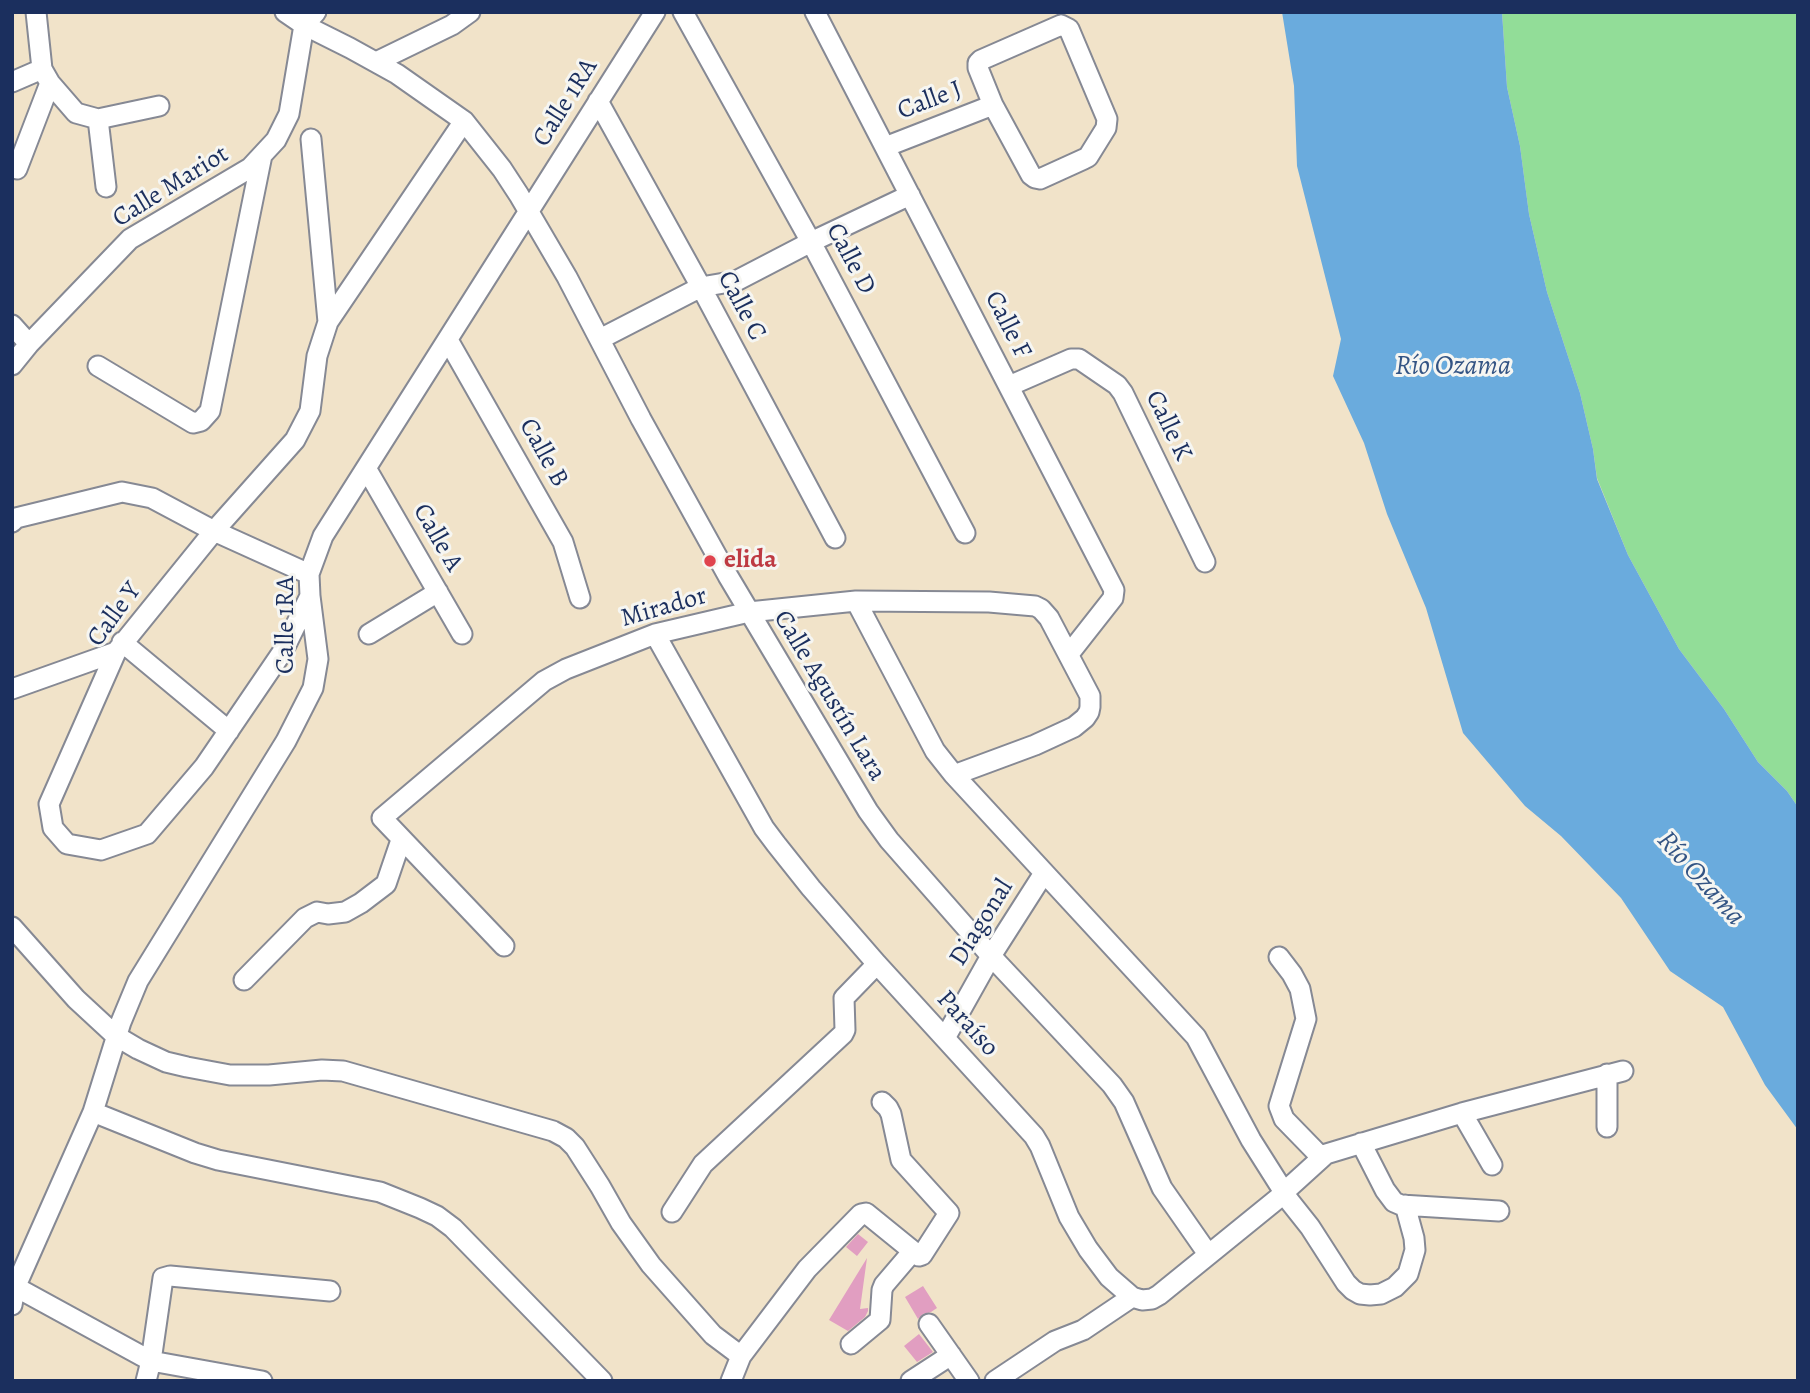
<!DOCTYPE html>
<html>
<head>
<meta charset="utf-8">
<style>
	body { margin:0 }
	#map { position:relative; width:1810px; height:1393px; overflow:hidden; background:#f1e3c9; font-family:Alegreya,serif }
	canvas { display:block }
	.frame { position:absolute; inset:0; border:14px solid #1b2f5e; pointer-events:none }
</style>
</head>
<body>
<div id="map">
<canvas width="1810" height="1393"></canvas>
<div class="frame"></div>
</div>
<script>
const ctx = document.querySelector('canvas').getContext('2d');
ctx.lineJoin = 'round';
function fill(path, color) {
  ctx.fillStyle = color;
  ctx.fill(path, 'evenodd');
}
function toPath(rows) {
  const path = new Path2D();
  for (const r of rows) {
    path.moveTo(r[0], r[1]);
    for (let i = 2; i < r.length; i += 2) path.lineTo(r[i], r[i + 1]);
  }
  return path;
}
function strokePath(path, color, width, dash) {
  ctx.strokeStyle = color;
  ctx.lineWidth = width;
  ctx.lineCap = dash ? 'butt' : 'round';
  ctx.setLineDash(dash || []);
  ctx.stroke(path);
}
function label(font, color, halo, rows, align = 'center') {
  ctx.font = font + ' Alegreya,serif';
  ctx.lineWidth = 6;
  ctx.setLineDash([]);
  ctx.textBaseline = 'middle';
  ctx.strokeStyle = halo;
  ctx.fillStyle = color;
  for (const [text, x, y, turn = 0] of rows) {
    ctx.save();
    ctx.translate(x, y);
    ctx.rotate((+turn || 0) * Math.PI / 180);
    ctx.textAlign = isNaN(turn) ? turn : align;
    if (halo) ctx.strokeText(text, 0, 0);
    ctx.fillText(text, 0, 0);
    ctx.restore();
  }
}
fill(toPath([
	[1502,12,1798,12,1798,807,1787,791,1758,762,1724,709,1679,649,1628,555,1597,478,1593,449,1580,393,1547,292,1529,214,1520,146,1507,87]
]), '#92dd98');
fill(toPath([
	[1282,12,1502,12,1507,87,1520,146,1529,214,1547,292,1580,393,1593,449,1597,479,1628,555,1679,649,1724,709,1758,762,1787,791,1798,807,1798,1130,1765,1085,1723,1007,1670,971,1621,898,1561,836,1525,806,1463,733,1426,608,1387,514,1364,443,1333,376,1341,339,1297,166,1294,86]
]), '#6aabdd');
fill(toPath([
	[858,1234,868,1242,857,1256,846,1247],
	[867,1258,860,1309,868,1308,868,1311,865,1317,848,1331,829,1320],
	[923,1286,937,1308,931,1312,923,1314,918,1319,905,1297],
	[919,1334,933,1352,917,1362,904,1346]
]), '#e19ec1');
const minor = toPath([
	[36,12,42,69,50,83,76,113,98,119,159,106],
	[285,12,304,25,350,48,397,74,464,121,502,169,519,195,567,277,641,419,728,576,868,811,889,840,991,956,1112,1085,1124,1102,1162,1188,1208,1254],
	[683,12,811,242,965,533],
	[815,12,1114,590,1113,598,1069,654],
	[1061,25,1069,29,1107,119,1106,128,1088,157,1084,159,1040,179,1035,178,1031,175,993,105,978,68,978,63,981,60,1061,25],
	[376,62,452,25,470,12],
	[12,82,42,69],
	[598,101,701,287,835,538],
	[98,119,106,187],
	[311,139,328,322],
	[885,147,993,105],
	[17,169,50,83],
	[12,325,29,344],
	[600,339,701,287,736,281,811,242,910,195],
	[448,340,563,542,580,598],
	[12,365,29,344,130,239,250,168,276,140,289,114,304,25,316,12],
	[98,366,193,423,201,421,210,411,262,155],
	[1009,386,1071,359,1079,359,1117,385,1123,393,1205,562],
	[366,468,462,634],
	[12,522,16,518,122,492,152,498,214,531,309,574],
	[310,596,283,651,204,767,147,834,101,850,67,844,53,828,49,804,116,652,214,531,295,440,310,411,317,356,328,322,464,121],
	[369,634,438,592],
	[655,634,764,828,776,844,811,888,877,964,1034,1136,1040,1146,1069,1217,1088,1249,1109,1277,1132,1297,1142,1300,1152,1299,1159,1295,1281,1196,1282,1189,1251,1140,1196,1037,954,775,935,751,856,601],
	[122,642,229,731],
	[12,689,116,652],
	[12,927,76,999,116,1036,138,1049,166,1062,187,1067,230,1075,269,1075,322,1070,343,1071,553,1131,566,1138,575,1147,600,1186,621,1223,651,1265,713,1335,741,1356],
	[504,946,382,818,544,681,566,669,655,634,749,612,856,601,989,602,1035,606,1041,609,1049,618,1090,696,1090,707,1089,712,1085,718,1074,727,1035,745,954,775],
	[1279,957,1292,974,1300,989,1306,1019,1279,1106,1284,1119,1321,1157],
	[244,980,305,918,317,912,328,914,345,912,361,903,386,884,401,840],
	[945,1038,991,956,1044,873],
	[1607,1074,1607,1127],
	[93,1112,195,1153,218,1160,380,1192,420,1208,437,1216,453,1228,602,1381],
	[1462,1113,1492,1165],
	[1361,1143,1385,1190,1394,1202,1401,1205,1499,1211],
	[1405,1205,1414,1238,1415,1250,1408,1274,1395,1287,1381,1294,1370,1295,1360,1294,1353,1290,1346,1283,1310,1227,1283,1193,1326,1154,1462,1113,1623,1071],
	[672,1212,703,1164,843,1034,845,1030,844,998,877,964],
	[12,1285,151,1361,262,1381],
	[12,1305,15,1288,93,1112,121,1022,138,981,286,741,313,688,318,659,310,596,309,574,323,536,655,12],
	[929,1324,969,1381],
	[851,1344,880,1320,882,1290,884,1285,913,1251],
	[146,1381,151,1361,163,1278,170,1276,330,1291],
	[731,1381,741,1356,807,1269,861,1214,866,1213,919,1256,922,1255,949,1213,901,1160,891,1114,888,1108,882,1102],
	[911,1381,951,1355],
	[995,1381,1055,1341,1083,1330,1132,1297]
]);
strokePath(minor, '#868994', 23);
strokePath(minor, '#fff', 19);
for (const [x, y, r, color] of [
	[710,561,7,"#e0444e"]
]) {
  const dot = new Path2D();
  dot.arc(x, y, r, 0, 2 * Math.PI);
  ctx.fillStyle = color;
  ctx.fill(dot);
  strokePath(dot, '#f6f6f2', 2.5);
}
label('26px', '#1b2f5e', '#f6f6f2', [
	["Calle J",930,101,-21],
	["Calle 1RA",566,103,-58],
	["Calle Mariot",171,187,-32],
	["Calle D",850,259,62],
	["Calle C",741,306,62],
	["Calle F",1007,325,63],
	["Calle K",1168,426,64],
	["Calle B",543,453,61],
	["Calle A",437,538,60],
	["Mirador",664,608,-16],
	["Calle Y",115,615,-54],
	["Calle 1RA",287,625,-90],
	["Calle Agustín Lara",829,696,59],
	["Diagonal",982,923,-58],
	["Paraíso",967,1024,48]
]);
label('bold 26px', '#be3a42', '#f6f6f2', [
	["elida",724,561]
], 'left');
label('italic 28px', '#335484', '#f6f6f2', [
	["Río Ozama",1453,367],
	["Río Ozama",1700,879,48]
]);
</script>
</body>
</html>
